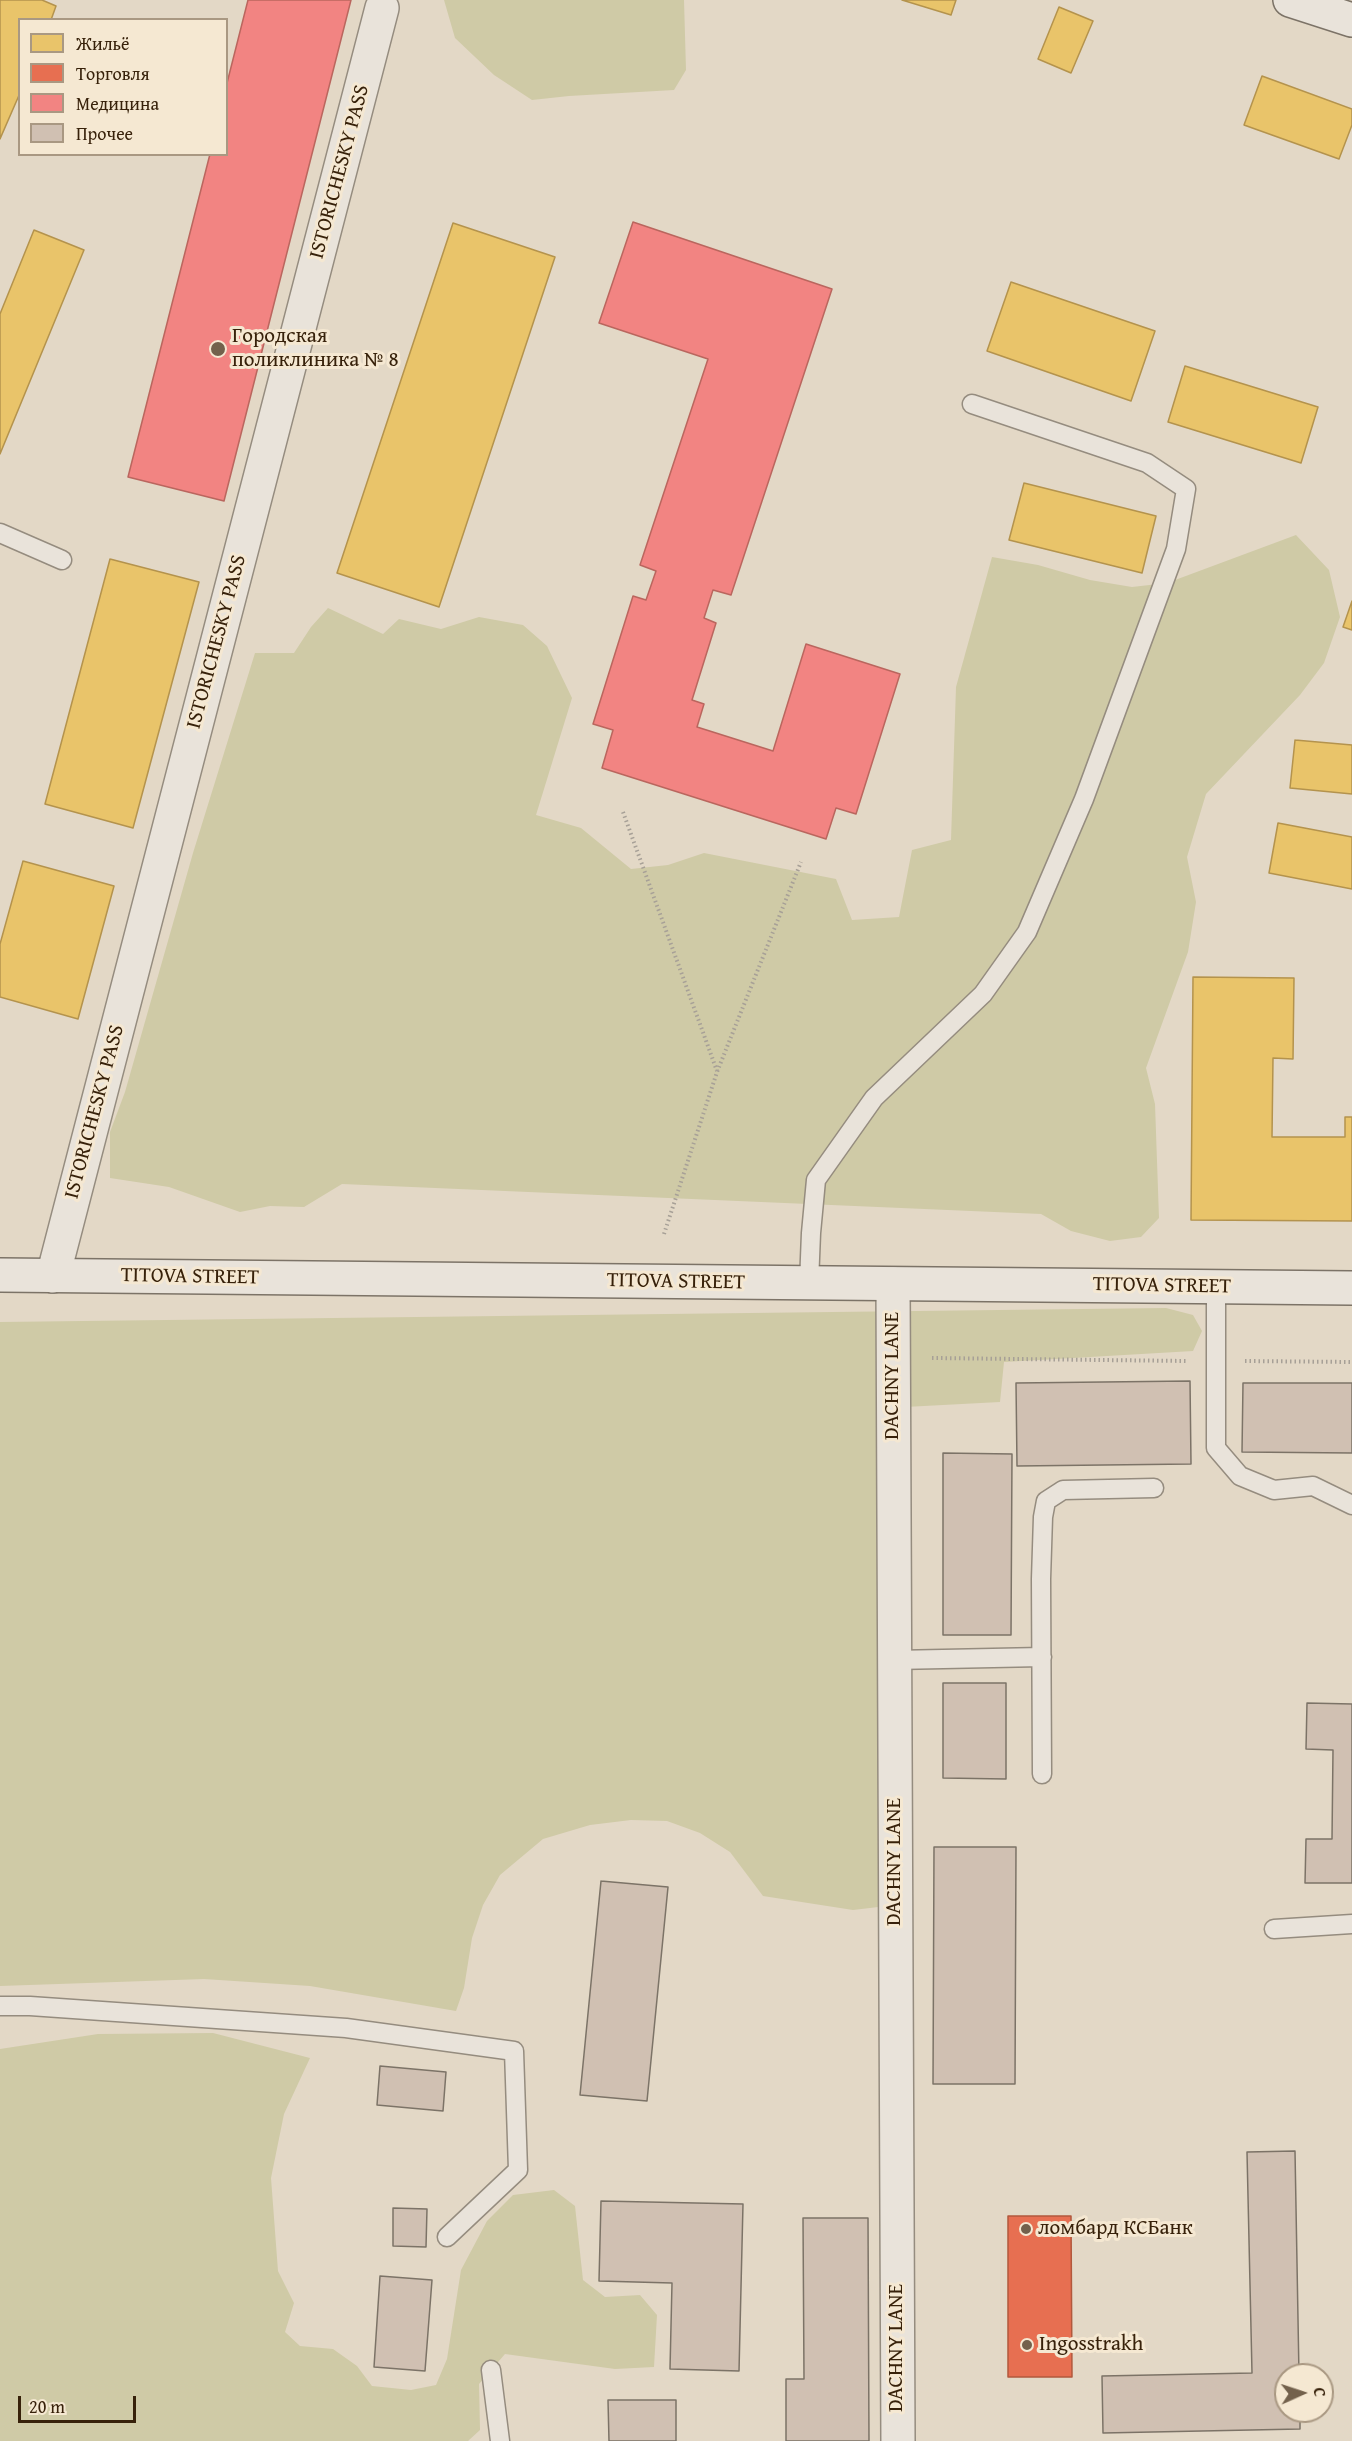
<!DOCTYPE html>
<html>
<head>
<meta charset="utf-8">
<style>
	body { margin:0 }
	#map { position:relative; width:1352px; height:2441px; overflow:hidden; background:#e3d8c6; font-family:"Gentium Book Plus",serif }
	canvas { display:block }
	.legend { position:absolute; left:18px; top:18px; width:210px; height:138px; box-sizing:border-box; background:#f5e8d2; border:2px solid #a99882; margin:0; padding:8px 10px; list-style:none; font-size:18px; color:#37210a }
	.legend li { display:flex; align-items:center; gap:12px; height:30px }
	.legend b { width:30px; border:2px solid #a99882 }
	.north { position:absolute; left:1274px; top:2363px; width:60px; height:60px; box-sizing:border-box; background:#f5e8d2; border:2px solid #a99882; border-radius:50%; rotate:87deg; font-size:16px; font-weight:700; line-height:24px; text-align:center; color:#37210a }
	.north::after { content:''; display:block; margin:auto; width:21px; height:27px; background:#73614c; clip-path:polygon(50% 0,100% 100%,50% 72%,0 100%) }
	.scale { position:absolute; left:18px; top:2396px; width:118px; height:27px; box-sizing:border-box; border:3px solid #37210a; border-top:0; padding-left:8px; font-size:18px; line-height:21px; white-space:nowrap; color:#37210a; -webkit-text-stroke:4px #f5e8d2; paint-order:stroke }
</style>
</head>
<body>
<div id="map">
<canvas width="1352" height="2441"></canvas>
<ul class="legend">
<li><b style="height:16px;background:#e9c46a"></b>Жильё</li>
<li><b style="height:16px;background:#e76f51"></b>Торговля</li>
<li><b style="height:16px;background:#f28482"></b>Медицина</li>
<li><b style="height:16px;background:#d0c0b2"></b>Прочее</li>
</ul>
<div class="north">С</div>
<div class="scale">20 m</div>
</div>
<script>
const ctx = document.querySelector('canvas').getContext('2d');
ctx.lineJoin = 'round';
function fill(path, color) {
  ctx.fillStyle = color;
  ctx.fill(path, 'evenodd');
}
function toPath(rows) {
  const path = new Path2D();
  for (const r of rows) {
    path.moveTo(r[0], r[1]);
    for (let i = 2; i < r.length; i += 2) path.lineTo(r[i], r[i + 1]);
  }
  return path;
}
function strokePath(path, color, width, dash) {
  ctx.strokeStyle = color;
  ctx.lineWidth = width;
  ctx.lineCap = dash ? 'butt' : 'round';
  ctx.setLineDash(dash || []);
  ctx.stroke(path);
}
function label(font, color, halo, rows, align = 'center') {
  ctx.font = font + ' "Gentium Book Plus",serif';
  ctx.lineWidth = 6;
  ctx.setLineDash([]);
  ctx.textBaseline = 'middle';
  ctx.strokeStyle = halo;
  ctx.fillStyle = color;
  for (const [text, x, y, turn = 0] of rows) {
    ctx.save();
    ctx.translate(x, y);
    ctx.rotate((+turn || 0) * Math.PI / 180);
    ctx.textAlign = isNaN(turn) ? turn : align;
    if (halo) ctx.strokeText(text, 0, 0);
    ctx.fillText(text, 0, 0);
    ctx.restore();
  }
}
fill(toPath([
	[444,0,684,0,686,70,674,90,569,96,532,100,494,75,455,38],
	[1296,535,1329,570,1340,617,1324,663,1300,695,1206,794,1187,857,1196,902,1188,952,1146,1068,1155,1104,1159,1218,1141,1237,1110,1241,1071,1231,1041,1214,342,1184,304,1207,270,1206,240,1212,169,1187,110,1178,110,1132,125,1092,193,853,255,653,294,653,311,627,328,608,383,634,399,619,441,629,479,617,523,625,547,646,572,698,536,815,581,828,631,869,668,865,704,853,836,879,852,920,899,917,912,850,951,840,956,687,992,557,1038,565,1090,580,1132,587,1167,583],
	[1166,1308,1193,1315,1202,1331,1193,1351,1004,1362,1000,1402,905,1407,912,1903,853,1910,763,1896,730,1852,700,1833,667,1821,631,1820,590,1825,543,1839,500,1875,483,1905,472,1938,464,1988,456,2011,310,1986,204,1979,0,1986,0,1322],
	[213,2033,310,2058,284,2114,271,2178,278,2271,294,2303,285,2332,300,2346,333,2349,357,2366,372,2386,411,2390,436,2385,447,2359,461,2270,487,2221,513,2195,554,2190,575,2206,583,2280,605,2297,640,2295,657,2315,654,2367,615,2369,505,2354,479,2384,480,2430,468,2441,0,2441,0,2049,98,2034]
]), '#cfcaa6');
const homes = toPath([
	[0,0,42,0,56,6,51,20,20,20,20,93,0,139,0,0],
	[902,0,956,0,951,15,902,0],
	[1059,7,1093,21,1071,73,1038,59,1059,7],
	[1262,76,1352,109,1352,125,1339,159,1244,125,1262,76],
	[453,223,555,257,439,607,337,573,453,223],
	[34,230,84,250,0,454,0,314,34,230],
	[1011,282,1155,331,1131,401,987,351,1011,282],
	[1185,366,1318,407,1301,463,1168,422,1185,366],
	[1024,483,1156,516,1142,573,1009,540,1024,483],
	[110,559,199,582,133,828,45,804,110,559],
	[1352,601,1352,630,1343,627,1352,601],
	[1295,740,1352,745,1352,794,1290,788,1295,740],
	[1278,823,1352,837,1352,889,1269,873,1278,823],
	[23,861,114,886,78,1019,0,997,0,944,23,861],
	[1193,977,1294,978,1293,1059,1273,1058,1272,1137,1345,1137,1345,1117,1352,1117,1352,1221,1191,1220,1193,977]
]);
fill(homes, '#e9c46a');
strokePath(homes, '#b4934d', 1.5);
const shops = toPath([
	[1008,2216,1071,2216,1072,2377,1008,2377,1008,2216]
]);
fill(shops, '#e76f51');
strokePath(shops, '#b2583c', 1.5);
const health = toPath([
	[248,0,351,0,224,501,128,477,210,154,226,154,226,87,248,0],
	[633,222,832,289,731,595,713,590,704,618,716,623,692,700,704,704,697,727,773,751,806,644,900,674,856,814,836,808,826,839,602,768,613,730,593,724,633,596,646,600,656,571,640,565,708,359,599,323,633,222]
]);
fill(health, '#f28482');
strokePath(health, '#ba665e', 1.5);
const building = toPath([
	[1190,1381,1191,1464,1017,1466,1016,1383,1190,1381],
	[1243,1383,1352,1383,1352,1453,1242,1452,1243,1383],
	[943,1453,1012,1454,1011,1635,943,1635,943,1453],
	[943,1683,1006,1683,1006,1779,943,1778,943,1683],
	[1307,1703,1352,1704,1352,1883,1305,1883,1306,1839,1332,1839,1333,1750,1306,1749,1307,1703],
	[934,1847,1016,1847,1015,2084,933,2084,934,1847],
	[601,1881,668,1887,647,2101,580,2095,601,1881],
	[380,2066,446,2072,443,2111,377,2105,380,2066],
	[1295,2151,1299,2375,1286,2375,1286,2411,1300,2411,1300,2429,1103,2433,1102,2376,1252,2373,1247,2152,1295,2151],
	[601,2201,743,2204,739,2371,670,2369,672,2283,599,2281,601,2201],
	[393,2208,427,2209,426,2247,393,2246,393,2208],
	[803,2218,868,2218,869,2441,786,2441,786,2379,804,2379,803,2218],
	[380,2276,432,2280,425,2371,374,2367,380,2276],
	[608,2400,676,2400,676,2441,609,2441,608,2400]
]);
fill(building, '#d0c0b2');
strokePath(building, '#7c7367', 1.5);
const lane = toPath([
	[0,533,62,560],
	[809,1283,811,1233,816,1180,874,1098,983,994,1027,932,1084,799,1176,549,1186,489,1147,463,972,404],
	[1216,1287,1216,1448,1240,1476,1274,1490,1313,1486,1352,1505],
	[894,1660,1042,1657],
	[1042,1774,1041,1579,1043,1517,1046,1501,1063,1490,1154,1488],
	[1274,1929,1352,1924],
	[0,2006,30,2006,346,2028,514,2051,518,2170,447,2237],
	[491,2370,500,2441]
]);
const street = toPath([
	[53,1276,382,8],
	[893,1284,898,2441]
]);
const secondary = toPath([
	[1290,0,1352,20],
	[0,1275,1352,1288]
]);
strokePath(lane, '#958c7f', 21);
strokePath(street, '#958c7f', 36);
strokePath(secondary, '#7c7367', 36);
strokePath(toPath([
	[623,812,717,1071],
	[664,1234,717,1072,801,862],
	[932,1358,1186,1361],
	[1245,1361,1352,1362]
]), '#a7a097', 4, [1.5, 3]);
strokePath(lane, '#e9e3da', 18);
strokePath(street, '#e9e3da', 33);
strokePath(secondary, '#e9e3da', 33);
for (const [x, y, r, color] of [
	[218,349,8,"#73614c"],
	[1026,2229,6,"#73614c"],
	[1027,2345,6,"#73614c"]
]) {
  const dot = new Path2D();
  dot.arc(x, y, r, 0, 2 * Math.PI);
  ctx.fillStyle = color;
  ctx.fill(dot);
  strokePath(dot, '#f5e8d2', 2);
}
label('21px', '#37210a', '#f5e8d2', [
	["ISTORICHESKY PASS",340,172,-75],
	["ISTORICHESKY PASS",217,642,-75],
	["ISTORICHESKY PASS",95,1112,-75],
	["TITOVA STREET",190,1277,1],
	["TITOVA STREET",676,1282,1],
	["TITOVA STREET",1162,1286,1],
	["DACHNY LANE",893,1376,-90],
	["DACHNY LANE",895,1862,-90],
	["DACHNY LANE",897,2348,-90]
]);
label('21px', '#37210a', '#f5e8d2', [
	["Городская",232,337],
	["поликлиника № 8",232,361],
	["ломбард КСБанк",1038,2229],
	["Ingosstrakh",1039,2345]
], 'left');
</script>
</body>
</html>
